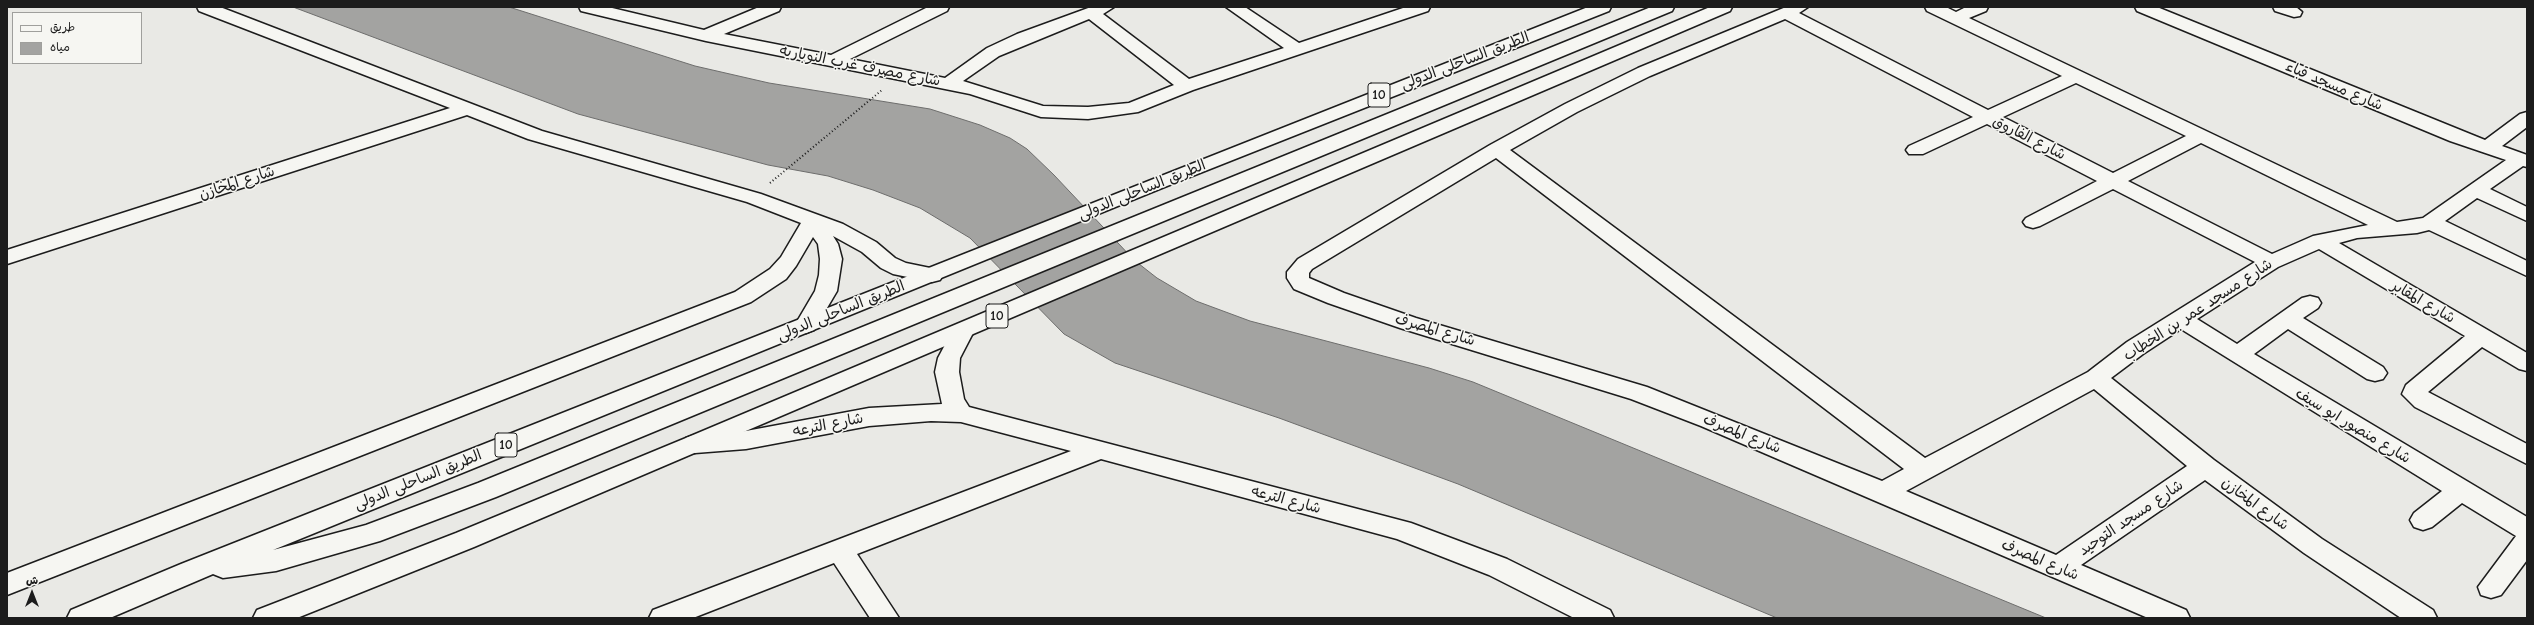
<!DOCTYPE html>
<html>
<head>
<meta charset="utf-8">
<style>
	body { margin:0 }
	#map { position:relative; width:2534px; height:625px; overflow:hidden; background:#e9e9e5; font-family:"Comic Neue","Playpen Sans Arabic",sans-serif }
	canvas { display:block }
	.frame { position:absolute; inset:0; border:8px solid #1c1c1c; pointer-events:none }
	.legend { position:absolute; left:12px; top:12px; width:130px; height:52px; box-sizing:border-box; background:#f6f6f2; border:1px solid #9f9f9c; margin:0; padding:5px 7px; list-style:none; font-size:12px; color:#1c1c1c }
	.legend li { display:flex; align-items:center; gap:8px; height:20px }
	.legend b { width:20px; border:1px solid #9f9f9c }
	.north { position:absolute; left:12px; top:573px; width:40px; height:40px; -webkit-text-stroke:3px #f6f6f2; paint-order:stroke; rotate:0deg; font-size:11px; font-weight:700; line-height:16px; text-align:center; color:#1c1c1c }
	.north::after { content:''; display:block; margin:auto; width:14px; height:18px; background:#1c1c1c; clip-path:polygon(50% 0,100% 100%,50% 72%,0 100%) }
</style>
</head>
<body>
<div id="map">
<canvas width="2534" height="625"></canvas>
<div class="frame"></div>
<ul class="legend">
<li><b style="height:5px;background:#f6f6f2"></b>طريق</li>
<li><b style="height:11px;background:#a3a3a1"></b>مياه</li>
</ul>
<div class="north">ش</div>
</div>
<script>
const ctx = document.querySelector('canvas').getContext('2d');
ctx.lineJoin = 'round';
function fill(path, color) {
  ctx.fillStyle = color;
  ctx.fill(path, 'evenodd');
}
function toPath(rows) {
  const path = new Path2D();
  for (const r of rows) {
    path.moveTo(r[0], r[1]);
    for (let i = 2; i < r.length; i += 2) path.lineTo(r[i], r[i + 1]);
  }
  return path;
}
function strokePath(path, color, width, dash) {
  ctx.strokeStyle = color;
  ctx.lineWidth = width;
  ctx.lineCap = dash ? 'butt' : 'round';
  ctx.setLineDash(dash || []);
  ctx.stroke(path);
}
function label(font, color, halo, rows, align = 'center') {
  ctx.font = font + ' "Comic Neue","Playpen Sans Arabic",sans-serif';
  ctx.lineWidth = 3;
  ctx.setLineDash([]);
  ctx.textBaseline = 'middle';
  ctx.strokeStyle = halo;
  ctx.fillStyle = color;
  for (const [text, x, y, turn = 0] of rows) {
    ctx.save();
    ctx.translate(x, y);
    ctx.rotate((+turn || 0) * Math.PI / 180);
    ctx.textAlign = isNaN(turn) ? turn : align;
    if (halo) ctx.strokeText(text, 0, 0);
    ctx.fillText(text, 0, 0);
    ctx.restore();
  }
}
const water = toPath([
	[293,7,509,7,695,66,769,83,930,109,980,125,1010,138,1027,149,1054,175,1134,260,1157,278,1196,301,1250,321,1429,368,1473,382,2046,618,1777,618,1458,484,1279,418,1115,363,1064,334,970,238,920,208,873,190,828,176,768,165,578,114,293,7]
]);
fill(water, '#a3a3a1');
strokePath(water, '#6d6d6c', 1);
const minor = toPath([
	[197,7,220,7,542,131,761,194,843,224,876,242,895,258,906,263,940,270,943,275,940,280,932,282,893,274,881,268,862,252,833,236,838,244,842,259,837,291,814,330,806,333,798,330,795,325,815,291,819,275,820,259,818,244,813,237,796,266,786,279,751,302,7,595,7,573,735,292,770,269,781,257,801,223,747,202,528,139,467,115,7,264,7,250,450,108,199,11,197,7],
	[579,7,608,7,704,30,759,7,781,7,779,11,724,34,831,55,928,7,949,7,947,11,850,59,945,78,987,48,1017,34,1091,7,1114,7,1103,14,1189,79,1284,48,1226,7,1245,7,1299,43,1406,7,1430,7,1428,11,1193,90,1138,112,1088,119,1041,117,970,94,706,41,581,11,579,7],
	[1089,19,1174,85,1129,103,1088,107,1043,106,963,81,999,56,1089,19],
	[1786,7,1808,7,1799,13,1988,110,2062,76,1927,11,1925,7,1946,7,1956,12,1966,7,1988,7,1986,11,1969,18,2397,222,2423,218,2506,160,2450,141,2137,11,2135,7,2157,7,2485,140,2520,114,2527,112,2527,127,2502,146,2527,155,2527,167,2523,166,2490,189,2527,207,2527,221,2477,198,2445,221,2527,261,2527,276,2429,230,2417,233,2357,238,2339,243,2527,353,2527,371,2519,369,2482,347,2428,392,2527,444,2527,464,2415,407,2402,394,2406,385,2465,336,2319,249,2278,267,2197,319,2237,344,2302,298,2310,296,2318,298,2321,303,2318,308,2303,318,2383,367,2387,373,2383,379,2375,381,2367,379,2288,329,2254,354,2527,517,2527,560,2501,595,2491,598,2481,595,2478,587,2516,536,2462,503,2432,527,2423,530,2414,527,2410,520,2414,513,2442,491,2181,329,2143,354,2111,378,2214,460,2322,539,2433,610,2437,618,2401,618,2304,553,2205,480,2081,565,2186,610,2190,618,2148,618,1701,426,1631,399,1400,328,1328,303,1294,289,1287,278,1287,272,1298,259,1490,145,1565,104,1638,68,1786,7],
	[1785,19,1973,117,1909,146,1906,150,1909,154,1923,154,1987,124,2097,181,2026,218,2023,222,2026,226,2033,228,2040,226,2113,189,2255,262,2127,342,2088,372,1925,458,1510,150,1577,112,1650,76,1785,19],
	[2076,83,2186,136,2113,173,2003,117,2076,83],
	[2201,143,2368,225,2313,236,2272,254,2128,181,2201,143],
	[1496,158,1904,469,1882,481,1647,387,1416,318,1344,293,1309,278,1309,273,1312,269,1496,158],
	[2094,389,2187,466,2056,555,1906,491,2094,389],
	[2273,7,2296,7,2302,12,2300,16,2294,17,2275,11,2273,7],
	[963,323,971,326,974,331,960,358,959,372,964,399,969,407,1411,523,1507,559,1610,610,1614,618,1574,618,1489,575,1397,539,1101,459,857,554,899,618,870,618,834,563,693,618,649,618,653,610,1071,451,961,422,931,421,869,426,746,449,695,453,686,450,683,444,686,438,695,435,746,431,869,408,942,404,935,372,938,358,955,326,963,323]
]);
const highway = toPath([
	[1588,7,1611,7,1609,11,1162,188,273,550,366,525,478,483,1651,7,1674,7,1672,11,496,497,380,541,276,571,223,578,213,574,110,618,67,618,71,610,181,564,1588,7],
	[1710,7,1732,7,1730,11,474,547,297,618,253,618,257,610,456,533,686,438,1710,7]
]);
strokePath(minor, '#1c1c1c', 3);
strokePath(highway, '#1c1c1c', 3);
strokePath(toPath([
	[770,183,882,90]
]), '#1c1c1c', 2, [1, 2.5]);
fill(minor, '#f6f6f2');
fill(highway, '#f6f6f2');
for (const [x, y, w] of [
	[1379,95,22],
	[997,316,22],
	[506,445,22]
]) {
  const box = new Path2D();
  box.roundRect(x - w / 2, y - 12, w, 24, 3);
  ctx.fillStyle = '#f6f6f2';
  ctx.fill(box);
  strokePath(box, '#1c1c1c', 1);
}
label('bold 14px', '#1c1c1c', null, [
	["10",1379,95],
	["10",997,316],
	["10",506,445]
]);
label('15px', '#1c1c1c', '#f6f6f2', [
	["الطريق الساحلى الدولى",1465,61,-21],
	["شارع مصرف غرب النوباريه",860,66,11],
	["شارع مسجد قباء",2334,86,23],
	["شارع الفاروق",2029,138,27],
	["شارع المخازن",237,183,-18],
	["الطريق الساحلى الدولى",1142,190,-22],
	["شارع المقابر",2423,302,30],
	["شارع مسجد عمر بن الخطاب",2198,310,-33],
	["الطريق الساحلى الدولى",841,311,-22],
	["شارع المصرف",1435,330,16],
	["شارع الترعه",828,425,-11],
	["شارع منصور ابو سيف",2353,426,31],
	["شارع المصرف",1742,434,22],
	["الطريق الساحلى الدولى",418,480,-22],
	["شارع الترعه",1286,500,15],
	["شارع المخازن",2255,504,36],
	["شارع مسجد التوحيد",2131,518,-34],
	["شارع المصرف",2040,560,23]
]);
</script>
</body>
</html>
